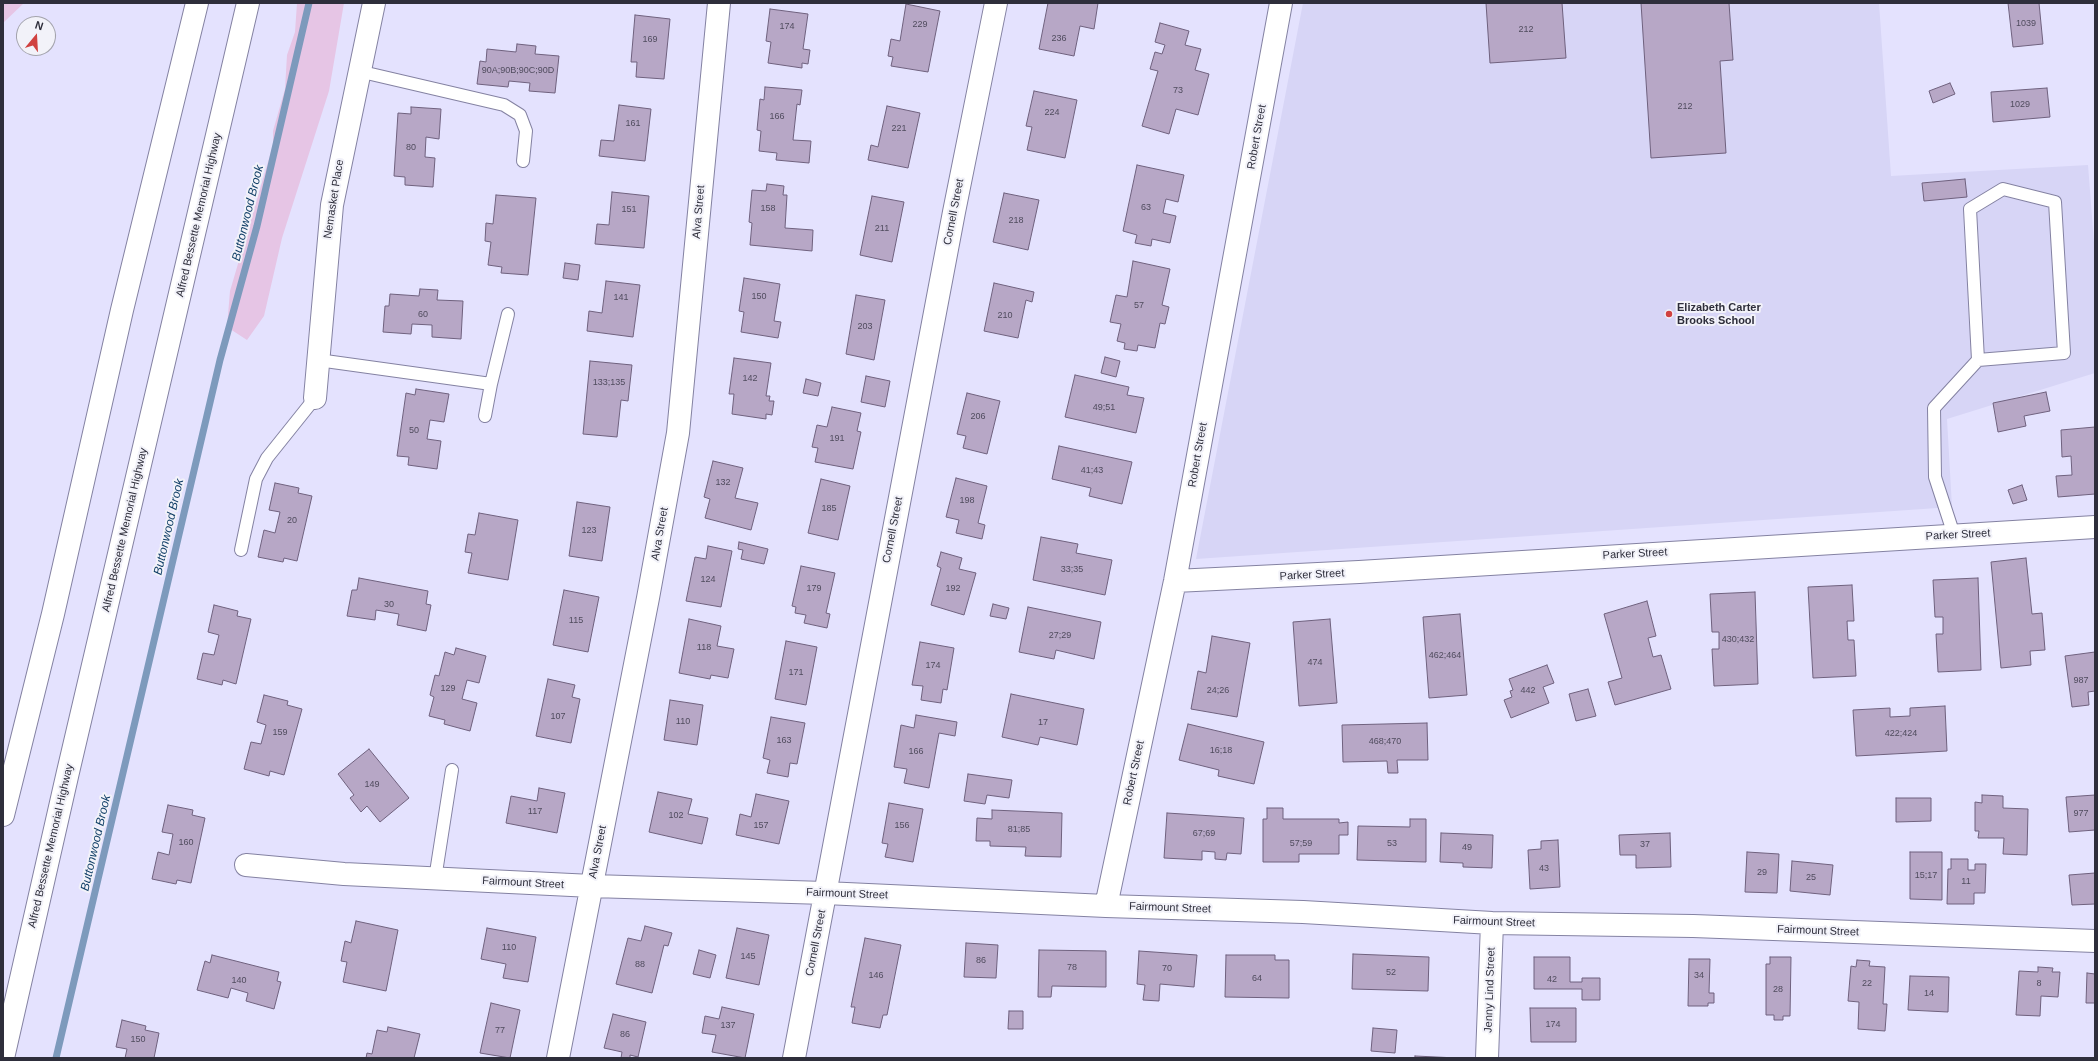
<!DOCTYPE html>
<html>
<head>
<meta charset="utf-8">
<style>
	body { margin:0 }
	#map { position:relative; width:2098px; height:1061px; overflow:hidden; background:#e4e2fe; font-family:Helvetica,sans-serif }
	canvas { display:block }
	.frame { position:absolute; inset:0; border:4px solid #2e2e3b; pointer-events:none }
	.north { position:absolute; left:16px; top:16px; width:40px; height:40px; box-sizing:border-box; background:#f2f2f9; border:1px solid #a4a4ad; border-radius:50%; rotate:18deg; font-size:11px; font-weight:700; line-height:16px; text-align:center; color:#2e2e3b }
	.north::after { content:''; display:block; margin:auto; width:14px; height:18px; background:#d04140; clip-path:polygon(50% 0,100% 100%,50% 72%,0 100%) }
</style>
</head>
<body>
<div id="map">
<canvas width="2098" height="1061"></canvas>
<div class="frame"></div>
<div class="north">N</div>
</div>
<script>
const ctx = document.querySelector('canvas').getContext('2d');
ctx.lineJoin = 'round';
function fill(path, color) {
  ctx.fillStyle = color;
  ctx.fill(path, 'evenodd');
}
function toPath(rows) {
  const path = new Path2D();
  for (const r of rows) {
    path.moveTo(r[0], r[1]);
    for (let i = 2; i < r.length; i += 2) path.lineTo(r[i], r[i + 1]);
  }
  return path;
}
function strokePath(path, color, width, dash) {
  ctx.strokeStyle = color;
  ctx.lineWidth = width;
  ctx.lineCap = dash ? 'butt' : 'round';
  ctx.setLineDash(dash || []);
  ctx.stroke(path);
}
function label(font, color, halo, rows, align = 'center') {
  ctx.font = font + ' Helvetica,sans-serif';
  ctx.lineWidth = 4;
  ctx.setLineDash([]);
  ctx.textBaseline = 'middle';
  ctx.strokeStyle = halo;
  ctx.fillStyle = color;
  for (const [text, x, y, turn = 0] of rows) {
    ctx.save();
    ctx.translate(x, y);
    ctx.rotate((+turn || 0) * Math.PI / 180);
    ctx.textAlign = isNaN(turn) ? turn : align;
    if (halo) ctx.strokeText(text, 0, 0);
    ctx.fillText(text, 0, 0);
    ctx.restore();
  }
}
fill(toPath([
	[1303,3,1879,3,1891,176,2088,165,2095,256,2095,373,1947,419,1952,507,1196,559]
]), '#d7d5f6');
fill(toPath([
	[3,3,24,3,3,23],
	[297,3,344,3,329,91,282,238,264,316,247,340,227,327,230,291,273,145,273,131,285,89,287,55,295,32]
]), '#e6c5e5');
strokePath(toPath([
	[56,1058,220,360,257,226,309,3]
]), '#7d9abc', 7);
const building = toPath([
	[1048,3,1098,3,1094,29,1080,26,1074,56,1039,49,1048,3],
	[1486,3,1562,3,1566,58,1490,63,1486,3],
	[1641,3,1729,3,1733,60,1720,61,1726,153,1651,158,1641,3],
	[2008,3,2039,3,2043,44,2013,47,2008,3],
	[906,4,940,11,928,72,891,66,893,57,888,56,891,39,900,41,906,4],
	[770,9,808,14,803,49,810,50,808,64,802,63,802,68,768,63,771,42,766,41,770,9],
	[635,15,670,19,664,79,636,77,637,62,631,62,635,15],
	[1160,23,1189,31,1185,45,1201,49,1195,70,1209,74,1198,115,1176,109,1169,134,1142,126,1158,71,1150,69,1155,52,1162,54,1165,45,1155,42,1160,23],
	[517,44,536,46,535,54,559,56,555,93,529,91,530,83,509,81,508,87,477,84,480,61,486,62,487,49,516,52,517,44],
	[1950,83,1955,94,1933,103,1929,91,1950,83],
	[765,87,802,90,800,105,797,104,793,140,811,141,809,163,776,160,777,153,759,151,761,131,757,130,760,99,764,100,765,87],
	[2047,88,2050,117,1993,122,1991,92,2047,88],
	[1034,91,1077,100,1065,158,1027,150,1032,127,1026,126,1034,91],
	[619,105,651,109,645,161,599,156,601,140,614,141,619,105],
	[887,106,920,113,908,168,868,160,871,145,878,147,887,106],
	[411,107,441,109,439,139,426,137,425,157,435,158,433,187,405,185,405,177,394,176,398,113,411,114,411,107],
	[1137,165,1184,175,1178,202,1166,199,1163,213,1176,216,1170,243,1152,239,1151,246,1135,243,1137,235,1123,231,1137,165],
	[1965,179,1967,197,1924,201,1922,183,1965,179],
	[767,184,784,186,783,195,787,195,785,228,813,230,812,251,750,245,752,223,749,222,752,190,766,191,767,184],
	[612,192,649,196,644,248,595,244,597,224,609,225,612,192],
	[1004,193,1039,200,1028,250,993,242,1004,193],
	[496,195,536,198,528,275,501,273,502,267,488,265,491,242,485,241,486,223,493,224,496,195],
	[872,196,904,202,892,262,860,255,872,196],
	[1133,261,1170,269,1162,305,1169,307,1165,324,1160,323,1155,348,1138,345,1137,351,1124,349,1125,343,1117,341,1121,324,1110,322,1116,295,1127,297,1133,261],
	[565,263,580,265,578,280,563,278,565,263],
	[744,278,780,284,774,321,781,322,778,338,741,332,744,312,739,311,744,278],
	[606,281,640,285,633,337,587,331,589,311,602,313,606,281],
	[994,283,1034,292,1032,302,1026,300,1018,338,984,331,994,283],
	[420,289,438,290,437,300,463,301,461,339,432,337,432,325,412,324,411,334,383,332,385,306,389,306,390,294,419,296,420,289],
	[856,295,885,300,874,360,846,354,856,295],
	[1105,357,1120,361,1116,377,1101,373,1105,357],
	[734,358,771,363,766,396,770,396,769,401,774,401,772,415,766,414,766,419,732,414,734,394,729,394,734,358],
	[590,361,632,365,628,401,621,400,617,437,583,434,590,361],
	[1075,375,1129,387,1127,395,1144,398,1136,433,1065,417,1075,375],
	[866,376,890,381,885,407,861,402,866,376],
	[806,379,821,383,818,396,803,393,806,379],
	[416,389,449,394,444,422,430,420,427,439,441,441,437,469,408,465,409,457,397,456,406,393,415,395,416,389],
	[2046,392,2050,411,2024,416,2026,426,1998,432,1993,403,2046,392],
	[967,393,1000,401,987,454,963,448,966,436,957,434,967,393],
	[832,407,861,413,857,431,861,432,853,469,815,462,818,448,812,447,817,425,827,427,832,407],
	[2095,427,2095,494,2058,497,2056,476,2072,475,2071,456,2062,457,2061,430,2095,427],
	[1059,446,1132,462,1122,504,1089,496,1091,488,1052,479,1059,446],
	[713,461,743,468,735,498,758,503,751,530,705,518,710,499,704,497,713,461],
	[956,478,987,486,978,523,985,525,982,539,956,533,959,520,946,517,956,478],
	[821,479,850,486,838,540,808,533,821,479],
	[275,483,299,488,298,493,312,496,297,561,284,558,283,562,258,557,264,530,275,533,280,512,269,510,275,483],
	[2022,485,2027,500,2013,504,2008,490,2022,485],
	[577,502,610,507,602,561,569,556,577,502],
	[479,513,518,520,508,580,468,573,472,553,465,552,468,534,475,535,479,513],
	[1041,537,1078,544,1076,553,1112,560,1105,595,1033,580,1041,537],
	[739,542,768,549,764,564,741,559,743,550,738,549,739,542],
	[708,546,732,551,721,607,686,601,695,557,706,559,708,546],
	[941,552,962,558,959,569,976,573,964,615,931,605,941,568,937,566,941,552],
	[2026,558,2032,614,2042,613,2045,650,2030,651,2031,665,2001,668,1991,562,2026,558],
	[801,566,835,573,826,613,830,614,827,628,804,623,806,615,795,613,796,607,792,606,801,566],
	[359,578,428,591,426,604,431,605,426,631,397,625,399,614,376,610,375,620,347,616,352,590,357,590,359,578],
	[1978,578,1981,670,1938,672,1936,634,1943,634,1943,617,1935,617,1933,580,1978,578],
	[1852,585,1854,621,1847,621,1848,640,1854,640,1856,676,1813,678,1808,587,1852,585],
	[564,590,599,597,588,652,553,645,564,590],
	[1755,592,1758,684,1714,686,1712,649,1719,649,1719,632,1712,632,1710,594,1755,592],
	[1647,601,1656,636,1648,638,1653,657,1661,655,1671,689,1615,705,1608,682,1622,678,1604,614,1647,601],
	[993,604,1009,608,1006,619,990,616,993,604],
	[214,605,238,611,237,616,251,619,236,684,223,680,222,685,197,679,203,653,214,655,219,635,208,632,214,605],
	[1028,607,1101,622,1094,659,1056,650,1054,659,1019,652,1028,607],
	[1460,614,1467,695,1429,698,1423,617,1460,614],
	[689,619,721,626,717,646,734,649,728,678,711,675,710,679,679,673,689,619],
	[1330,619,1337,703,1299,706,1293,622,1330,619],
	[1212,636,1250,643,1237,717,1191,709,1198,671,1206,673,1212,636],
	[786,641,817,647,806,705,775,699,786,641],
	[920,642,954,648,947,690,943,689,941,703,921,700,923,686,912,685,920,642],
	[456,648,486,656,479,683,467,680,462,699,477,703,470,731,444,724,445,720,429,716,434,697,430,695,435,675,439,676,445,652,454,655,456,648],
	[2095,652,2095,691,2088,692,2089,705,2072,707,2065,656,2095,652],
	[1547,665,1554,683,1543,687,1549,703,1511,718,1504,700,1512,697,1510,691,1513,690,1509,679,1547,665],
	[548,679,575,685,572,697,580,699,571,743,536,736,548,679],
	[1588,689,1596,716,1576,721,1569,694,1588,689],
	[1011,694,1084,709,1077,745,1040,737,1038,745,1002,737,1011,694],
	[264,695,288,701,287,705,302,709,284,775,270,771,269,776,244,769,251,742,261,744,266,725,257,722,264,695],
	[670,700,703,705,697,745,664,740,670,700],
	[1945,706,1947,751,1856,756,1853,710,1890,708,1890,717,1910,716,1910,708,1945,706],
	[916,715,957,722,955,736,939,733,929,788,904,783,907,769,894,767,901,725,914,728,916,715],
	[771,717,805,723,797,764,790,763,788,777,767,773,770,760,763,758,771,717],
	[1427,723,1428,760,1397,760,1398,773,1388,773,1387,761,1343,762,1342,725,1427,723],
	[1188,724,1264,742,1254,784,1218,776,1219,770,1179,760,1188,724],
	[369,749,409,798,380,822,367,806,361,812,350,798,354,795,338,774,369,749],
	[968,774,1012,780,1009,798,987,795,985,804,964,801,968,774],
	[539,788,565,793,557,833,506,823,511,796,537,801,539,788],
	[658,792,692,799,688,814,708,818,702,844,649,832,658,792],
	[756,794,789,801,779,844,736,835,740,814,751,817,756,794],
	[1982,795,2003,796,2003,808,2028,809,2027,855,2003,854,2004,838,1978,838,1979,831,1975,831,1975,802,1982,803,1982,795],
	[2095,795,2095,830,2069,832,2066,797,2095,795],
	[1896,798,1931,798,1931,821,1896,822,1896,798],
	[889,803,923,809,913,862,885,857,888,844,882,843,889,803],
	[168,805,193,810,192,815,205,818,191,883,177,880,176,884,152,879,158,852,169,855,173,834,162,832,168,805],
	[1267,808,1283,808,1283,819,1339,819,1339,823,1348,822,1348,835,1339,835,1339,854,1299,854,1299,862,1263,862,1263,819,1267,819,1267,808],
	[992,810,1062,813,1061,857,1025,856,1026,847,990,846,990,841,976,841,977,818,992,819,992,810],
	[1167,813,1244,818,1241,854,1227,853,1226,860,1215,859,1215,852,1202,851,1202,860,1164,858,1167,813],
	[1410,819,1426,819,1426,862,1357,860,1358,826,1410,827,1410,819],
	[1441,833,1493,835,1492,868,1463,867,1463,863,1440,862,1441,833],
	[1670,833,1671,867,1636,868,1636,855,1620,855,1619,835,1670,833],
	[1558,840,1560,887,1530,889,1528,850,1541,849,1541,841,1558,840],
	[1747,852,1779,854,1777,893,1745,892,1747,852],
	[1910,852,1942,852,1942,900,1910,899,1910,852],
	[1951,859,1968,859,1968,870,1975,870,1975,864,1986,864,1985,893,1974,893,1974,904,1947,904,1948,869,1951,869,1951,859],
	[1792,861,1833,865,1830,895,1790,891,1792,861],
	[2095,873,2095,904,2072,905,2069,875,2095,873],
	[356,921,398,930,386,991,343,982,347,962,341,961,345,941,351,943,356,921],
	[645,926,672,933,668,946,664,945,652,993,616,984,628,938,641,941,645,926],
	[487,928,536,937,528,982,503,978,506,964,481,959,487,928],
	[737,928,769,935,759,985,726,978,737,928],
	[865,938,901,945,887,1015,883,1015,880,1028,852,1023,855,1007,851,1007,865,938],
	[966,943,998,945,996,978,964,977,966,943],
	[699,950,716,955,710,978,693,974,699,950],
	[1039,950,1106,951,1106,987,1052,986,1051,997,1038,997,1039,950],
	[1139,951,1197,955,1194,987,1160,984,1159,1001,1143,1000,1145,985,1137,984,1139,951],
	[1353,954,1429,957,1428,991,1352,989,1353,954],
	[212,955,279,972,277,981,281,982,274,1009,246,1001,248,993,231,988,228,998,197,990,205,961,210,963,212,955],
	[1226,955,1275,955,1275,960,1289,960,1289,998,1225,997,1226,955],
	[1534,957,1570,957,1570,982,1582,982,1582,978,1600,978,1600,1000,1582,1000,1582,989,1534,989,1534,957],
	[1770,957,1791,957,1790,1016,1783,1016,1783,1020,1774,1020,1774,1015,1766,1015,1766,964,1770,964,1770,957],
	[1689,959,1710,959,1709,993,1714,993,1714,1003,1708,1003,1708,1006,1688,1006,1689,959],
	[1857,960,1870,961,1869,966,1885,967,1883,1004,1887,1004,1885,1031,1858,1029,1859,1002,1848,1001,1851,966,1856,967,1857,960],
	[2038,967,2053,968,2052,972,2060,972,2058,997,2041,996,2040,1016,2016,1015,2019,971,2038,972,2038,967],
	[2087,973,2095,974,2095,1003,2086,1003,2087,973],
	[1910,976,1949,977,1948,1012,1908,1010,1910,976],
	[491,1003,520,1010,510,1058,480,1053,491,1003],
	[722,1007,754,1014,745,1058,712,1052,716,1035,702,1033,705,1016,719,1019,722,1007],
	[1530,1008,1576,1008,1576,1042,1531,1042,1530,1008],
	[1009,1011,1023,1011,1023,1029,1008,1029,1009,1011],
	[613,1014,646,1022,638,1057,630,1055,630,1058,621,1058,622,1052,604,1048,613,1014],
	[122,1020,146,1026,145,1030,159,1033,154,1058,125,1058,127,1049,116,1047,122,1020],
	[388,1027,420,1034,414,1058,366,1058,367,1053,372,1054,377,1030,387,1032,388,1027],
	[1373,1028,1397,1030,1395,1053,1371,1051,1373,1028],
	[1415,1056,1457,1058,1415,1058,1415,1056]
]);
fill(building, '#b7a7c6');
strokePath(building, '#6f617e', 1);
const service = toPath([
	[358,71,504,105,520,115,526,131,523,161],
	[318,360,491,384,508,314],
	[485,416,491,384],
	[1954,535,1935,477,1934,408,1978,360,1970,209,2003,189,2055,202,2064,353,1978,360],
	[241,550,256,479,267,458,315,398],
	[435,879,452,770]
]);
const minor = toPath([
	[315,398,332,205,374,3],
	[1175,581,1359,572,2095,527],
	[246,865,344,874,592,886,825,893,1106,906,1303,912,1492,923,1693,926,2095,941],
	[1106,906,1175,581,1281,3],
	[558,1058,648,598,678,433,719,3],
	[794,1058,954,212,996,3],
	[1487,1058,1492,923]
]);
const motorway = toPath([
	[3,815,53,614,122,310,197,3],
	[3,1058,68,772,248,3]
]);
strokePath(service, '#8482a2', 14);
strokePath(minor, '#8482a2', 24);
strokePath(motorway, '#8482a2', 24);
strokePath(service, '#fff', 12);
strokePath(minor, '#fff', 22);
strokePath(motorway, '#fff', 22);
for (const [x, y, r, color] of [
	[1669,314,4,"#d04140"]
]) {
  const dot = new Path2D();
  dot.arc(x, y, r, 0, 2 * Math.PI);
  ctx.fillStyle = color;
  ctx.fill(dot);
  strokePath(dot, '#f2f2f9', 1.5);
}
label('9px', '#504c5e', null, [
	["1039",2026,24],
	["229",920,25],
	["174",787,27],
	["212",1526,30],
	["236",1059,39],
	["169",650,40],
	["90A;90B;90C;90D",518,71],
	["73",1178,91],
	["1029",2020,105],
	["212",1685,107],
	["224",1052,113],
	["166",777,117],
	["161",633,124],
	["221",899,129],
	["80",411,148],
	["63",1146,208],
	["158",768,209],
	["151",629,210],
	["218",1016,221],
	["211",882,229],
	["150",759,297],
	["141",621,298],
	["57",1139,306],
	["60",423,315],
	["210",1005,316],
	["203",865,327],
	["142",750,379],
	["133;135",609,383],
	["49;51",1104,408],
	["206",978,417],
	["50",414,431],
	["191",837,439],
	["41;43",1092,471],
	["132",723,483],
	["198",967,501],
	["185",829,509],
	["20",292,521],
	["123",589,531],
	["33;35",1072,570],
	["124",708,580],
	["179",814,589],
	["192",953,589],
	["30",389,605],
	["115",576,621],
	["27;29",1060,636],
	["430;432",1738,640],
	["118",704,648],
	["462;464",1445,656],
	["474",1315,663],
	["174",933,666],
	["171",796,673],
	["987",2081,681],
	["129",448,689],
	["24;26",1218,691],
	["442",1528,691],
	["107",558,717],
	["110",683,722],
	["17",1043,723],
	["159",280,733],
	["422;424",1901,734],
	["163",784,741],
	["468;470",1385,742],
	["16;18",1221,751],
	["166",916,752],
	["149",372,785],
	["117",535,812],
	["977",2081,814],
	["102",676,816],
	["157",761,826],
	["156",902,826],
	["81;85",1019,830],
	["67;69",1204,834],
	["160",186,843],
	["57;59",1301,844],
	["53",1392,844],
	["37",1645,845],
	["49",1467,848],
	["43",1544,869],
	["29",1762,873],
	["15;17",1926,876],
	["25",1811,878],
	["11",1966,882],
	["110",509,948],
	["145",748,957],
	["86",981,961],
	["88",640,965],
	["78",1072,968],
	["70",1167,969],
	["52",1391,973],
	["146",876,976],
	["34",1699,976],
	["64",1257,979],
	["42",1552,980],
	["140",239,981],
	["22",1867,984],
	["8",2039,984],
	["28",1778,990],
	["14",1929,994],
	["174",1553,1025],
	["137",728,1026],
	["77",500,1031],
	["86",625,1035],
	["150",138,1040]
]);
label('11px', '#2e2e3b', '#f2f2f9', [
	["Robert Street",1257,137,-80],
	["Nemasket Place",334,199,-81],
	["Alva Street",699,212,-85],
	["Cornell Street",954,212,-79],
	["Alfred Bessette Memorial Highway",199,215,-77],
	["Robert Street",1198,455,-80],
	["Alfred Bessette Memorial Highway",125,530,-77],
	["Cornell Street",893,530,-79],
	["Alva Street",660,534,-80],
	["Parker Street",1958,535,-3],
	["Parker Street",1635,554,-3],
	["Parker Street",1312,575,-3],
	["Robert Street",1134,773,-78],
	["Alfred Bessette Memorial Highway",51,846,-77],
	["Alva Street",598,852,-79],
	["Fairmount Street",523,883,3],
	["Fairmount Street",847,894,2],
	["Fairmount Street",1170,908,2],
	["Fairmount Street",1494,922,2],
	["Fairmount Street",1818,931,2],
	["Cornell Street",816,943,-79],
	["Jenny Lind Street",1490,990,-88]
]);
label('bold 11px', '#2e2e3b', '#f2f2f9', [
	["Elizabeth Carter",1677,308],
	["Brooks School",1677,321]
], 'left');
label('italic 12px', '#124068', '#f2f2f9', [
	["Buttonwood Brook",248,213,-76],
	["Buttonwood Brook",169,527,-77],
	["Buttonwood Brook",96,843,-77]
]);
</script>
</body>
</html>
